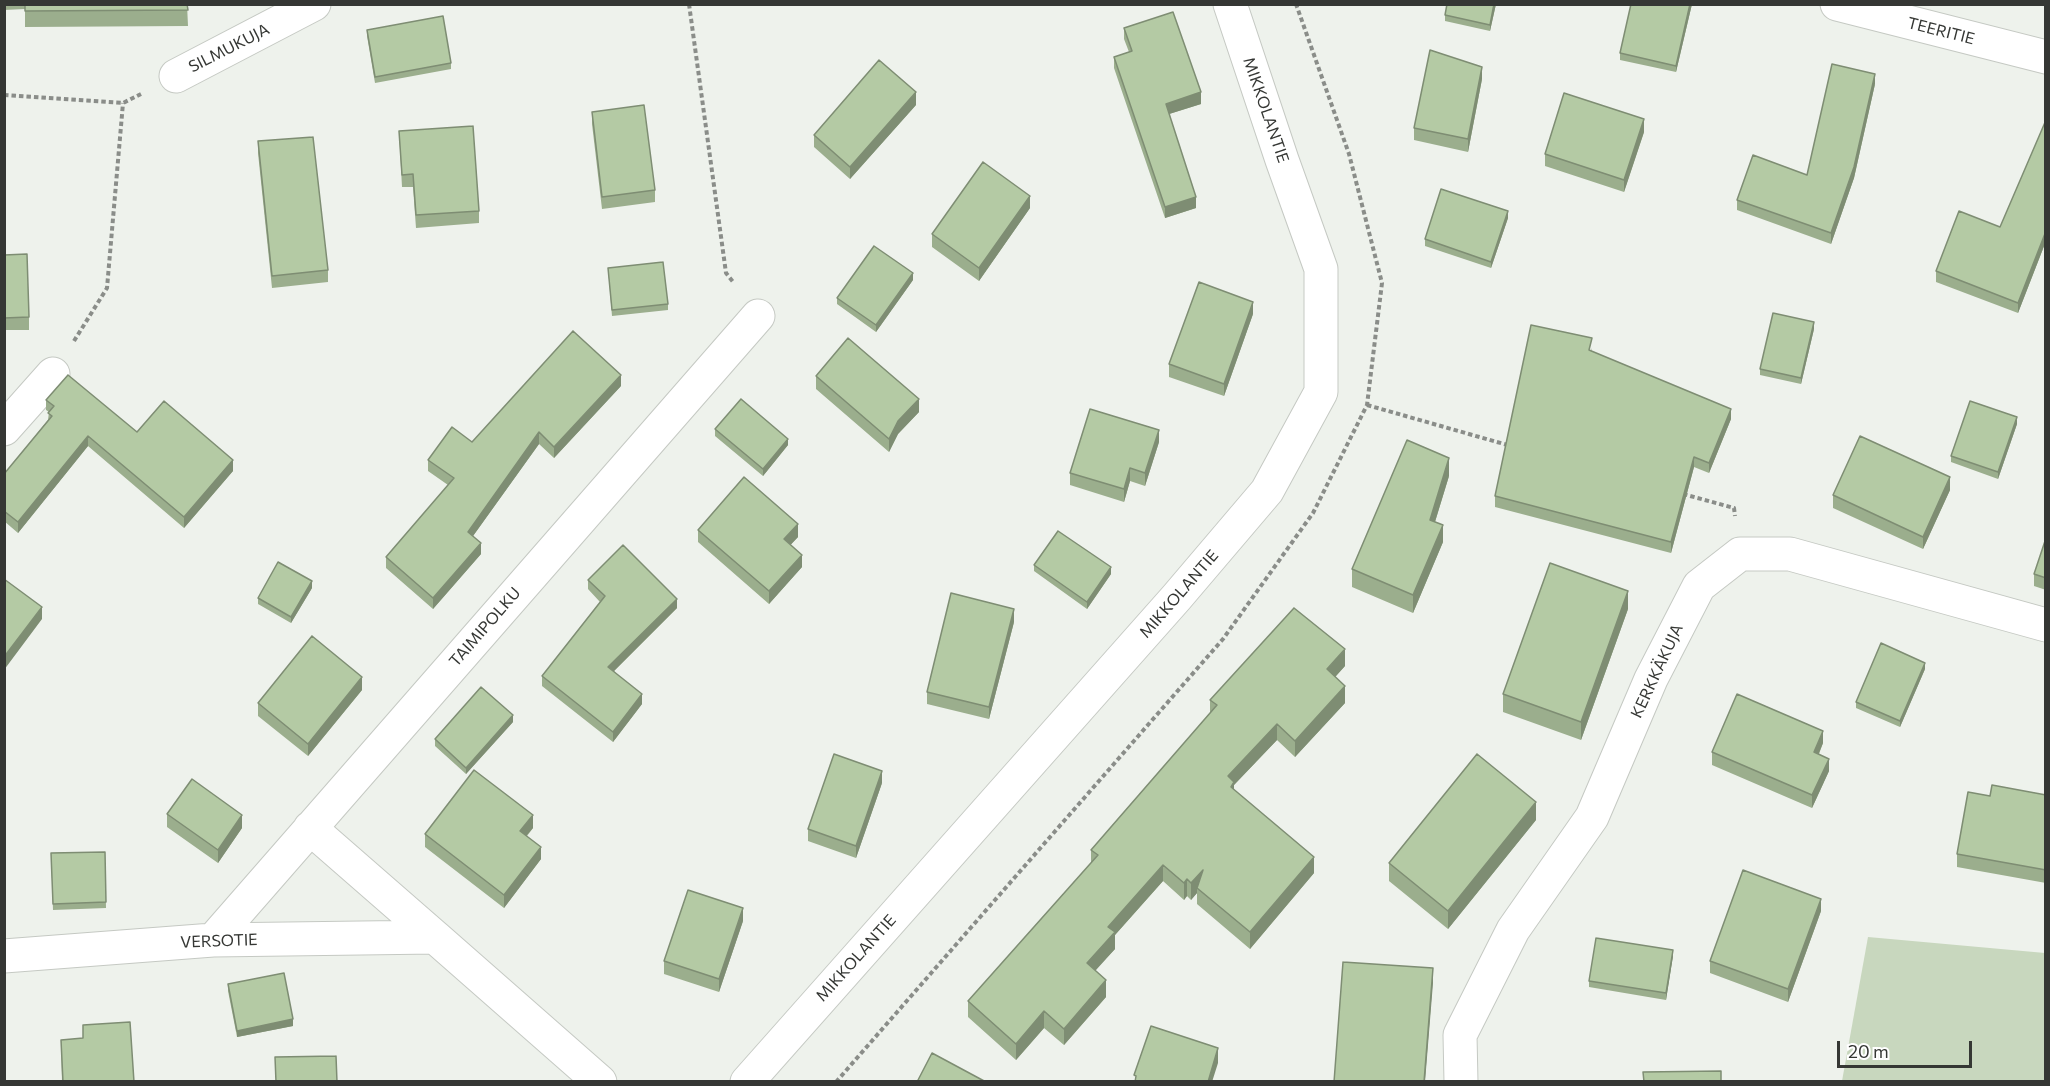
<!DOCTYPE html>
<html>
<head>
<meta charset="utf-8">
<style>
	body { margin:0 }
	#map { position:relative; width:2050px; height:1086px; overflow:hidden; background:#eef2ec; font-family:Commissioner,sans-serif }
	canvas { display:block }
	.frame { position:absolute; inset:0; border:6px solid #353734; pointer-events:none }
	.scale { position:absolute; left:1837px; top:1041px; width:135px; height:27px; box-sizing:border-box; border:3px solid #353734; border-top:0; padding-left:8px; font-size:18px; line-height:21px; white-space:nowrap; color:#353734; -webkit-text-stroke:4px #fff; paint-order:stroke }
</style>
</head>
<body>
<div id="map">
<canvas width="2050" height="1086"></canvas>
<div class="frame"></div>
<div class="scale">20 m</div>
</div>
<script>
const ctx = document.querySelector('canvas').getContext('2d');
ctx.lineJoin = 'round';
function fill(path, color) {
  ctx.fillStyle = color;
  ctx.fill(path, 'evenodd');
}
function toPath(rows) {
  const path = new Path2D();
  for (const r of rows) {
    path.moveTo(r[0], r[1]);
    for (let i = 2; i < r.length; i += 2) path.lineTo(r[i], r[i + 1]);
  }
  return path;
}
function strokePath(path, color, width, dash) {
  ctx.strokeStyle = color;
  ctx.lineWidth = width;
  ctx.lineCap = dash ? 'butt' : 'round';
  ctx.setLineDash(dash || []);
  ctx.stroke(path);
}
function label(font, color, halo, rows, align = 'center') {
  ctx.font = font + ' Commissioner,sans-serif';
  ctx.lineWidth = 6;
  ctx.setLineDash([]);
  ctx.textBaseline = 'middle';
  ctx.strokeStyle = halo;
  ctx.fillStyle = color;
  for (const [text, x, y, turn = 0] of rows) {
    ctx.save();
    ctx.translate(x, y);
    ctx.rotate((+turn || 0) * Math.PI / 180);
    ctx.textAlign = isNaN(turn) ? turn : align;
    if (halo) ctx.strokeText(text, 0, 0);
    ctx.fillText(text, 0, 0);
    ctx.restore();
  }
}
fill(toPath([
	[1868,937,2045,953,2045,1081,1842,1081]
]), '#c8d7be');
const street = toPath([
	[1837,4,2046,57],
	[176,76,314,4],
	[4,429,53,374],
	[310,828,435,937],
	[213,940,758,316],
	[4,956,213,940,435,937,600,1082],
	[747,1082,1176,598,1267,491,1321,392,1321,269,1282,160,1230,4],
	[1461,1082,1460,1035,1513,930,1592,817,1651,679,1699,586,1740,554,1790,554,2046,625]
]);
strokePath(street, '#c5c9c3', 35);
strokePath(toPath([
	[689,4,726,273,734,283],
	[4,95,123,103,141,94],
	[74,341,107,288,123,103],
	[1367,405,1511,446],
	[1683,494,1734,508,1735,516],
	[836,1082,1223,639,1313,513,1367,405,1382,283,1349,154,1296,4]
]), '#8a8d89', 4, [4.5, 3]);
strokePath(street, '#fff', 33);
fill(toPath([
	[4,4,187,4,188,26,25,27,25,9,4,10],
	[1496,4,1490,31,1445,21,1445,15],
	[1692,4,1676,72,1620,60,1620,53],
	[1124,28,1201,104,1169,114,1196,208,1165,218,1114,68,1114,57,1129,52,1124,39],
	[367,30,451,63,451,69,375,83,367,36],
	[1482,79,1468,152,1414,140,1414,128],
	[1875,84,1854,178,1831,244,1737,210,1737,200,1807,175],
	[916,105,850,179,814,147,814,135],
	[592,112,655,190,655,202,602,209,592,124],
	[2046,120,2046,241,2018,313,1936,282,1936,271,2000,227],
	[399,131,479,211,479,223,416,228,413,187,402,187],
	[1644,132,1624,192,1545,166,1545,154],
	[258,141,328,270,328,282,272,288,258,153],
	[1030,208,979,281,932,247,932,234],
	[1508,218,1491,268,1425,246,1425,239],
	[4,255,29,317,29,330,4,330],
	[608,268,668,304,668,310,612,316],
	[913,280,876,332,837,304,837,298],
	[1253,314,1224,396,1169,377,1169,364],
	[1814,329,1801,384,1760,375,1760,369],
	[1592,348,1591,351,1731,419,1709,473,1694,467,1671,553,1495,507,1495,496],
	[816,376,919,412,898,434,889,452,816,389],
	[621,386,554,458,539,444,473,536,481,554,433,609,386,568,386,557,448,485,428,471,428,460],
	[46,400,137,432,233,471,184,528,88,446,18,533,4,521,4,474,48,420,49,412,46,410],
	[2017,424,1998,479,1951,462,1951,456],
	[715,429,788,445,763,476,715,436],
	[1159,442,1145,486,1130,481,1124,502,1070,485,1070,473],
	[1449,476,1435,522,1443,542,1413,613,1352,587,1352,569],
	[1950,490,1923,549,1833,508,1833,495],
	[698,530,798,537,790,545,802,567,769,604,698,542],
	[2046,538,2046,590,2034,586,2034,574],
	[1034,565,1111,574,1087,609,1034,571],
	[588,580,677,608,614,671,642,704,613,742,542,686,542,676,600,602,588,589],
	[312,588,291,623,258,604,258,598],
	[1628,609,1581,740,1503,712,1503,694],
	[1014,622,989,719,927,704,927,692],
	[1345,666,1335,677,1345,703,1295,757,1277,740,1234,785,1234,790,1314,873,1250,949,1197,904,1197,893,1191,900,1187,896,1184,900,1163,881,1115,935,1115,949,1095,970,1106,997,1064,1045,1044,1028,1016,1060,968,1017,968,1001,1091,863,1091,850,1210,713,1210,700],
	[1925,669,1900,727,1856,708,1856,702],
	[362,690,308,756,258,716,258,703],
	[513,722,466,774,435,746,435,739],
	[1823,743,1819,754,1829,771,1812,808,1712,765,1712,752],
	[882,783,856,858,808,841,808,829],
	[2046,795,2046,883,1957,867,1957,854],
	[167,814,242,828,218,863,167,827],
	[1536,820,1448,929,1389,881,1389,863],
	[533,828,527,836,541,859,504,908,425,847,425,834],
	[105,852,106,908,53,910,51,853],
	[1821,911,1788,1002,1710,973,1710,961],
	[743,921,719,992,664,974,664,961],
	[1673,956,1666,1000,1589,987,1589,981],
	[228,984,293,1026,237,1037,228,991],
	[83,1025,134,1082,62,1082,61,1040,83,1039]
]), '#9bae8d');
fill(toPath([
	[1494,4,1496,4,1490,31,1490,25],
	[1690,4,1692,4,1676,72,1676,66],
	[1482,67,1482,79,1468,152,1468,139],
	[1875,74,1875,84,1854,178,1831,244,1831,233],
	[916,92,916,105,850,179,850,167],
	[1201,92,1201,104,1166,115,1166,104],
	[1644,119,1644,132,1624,192,1624,180],
	[1030,196,1030,208,979,281,979,268],
	[1196,197,1196,208,1165,218,1165,207],
	[1508,211,1508,218,1491,268,1491,262],
	[2046,231,2046,241,2018,313,2018,303],
	[913,273,913,280,876,332,876,325],
	[1253,302,1253,314,1224,396,1224,384],
	[1814,322,1814,329,1801,384,1801,378],
	[621,375,621,386,554,458,554,447],
	[919,399,919,412,898,434,889,452,889,439,898,421],
	[1731,409,1731,419,1709,473,1709,463],
	[2017,417,2017,424,1998,479,1998,472],
	[1159,430,1159,442,1145,486,1145,473],
	[539,432,539,444,468,543,468,532],
	[88,436,88,446,18,533,18,522],
	[788,439,788,445,763,476,763,469],
	[1694,457,1694,467,1671,553,1671,542],
	[1449,458,1449,476,1430,538,1430,520],
	[233,460,233,471,184,528,184,517],
	[1130,468,1130,481,1124,502,1124,489],
	[1950,477,1950,490,1923,549,1923,537],
	[798,524,798,537,784,552,784,539],
	[1443,525,1443,542,1413,613,1413,595],
	[481,543,481,554,433,609,433,598],
	[802,555,802,567,769,604,769,591],
	[1111,567,1111,574,1087,609,1087,602],
	[312,581,312,588,291,623,291,617],
	[1628,591,1628,609,1581,740,1581,722],
	[677,599,677,608,608,677,608,667],
	[42,607,42,619,4,670,4,657],
	[1014,609,1014,622,989,719,989,707],
	[1345,649,1345,666,1327,686,1327,669],
	[1925,663,1925,669,1900,727,1900,721],
	[362,677,362,690,308,756,308,744],
	[1345,686,1345,703,1295,757,1295,741],
	[642,694,642,704,613,742,613,732],
	[513,715,513,722,466,774,466,768],
	[1277,724,1277,740,1234,785,1234,799,1228,776],
	[1823,731,1823,743,1814,765,1814,752],
	[1829,759,1829,771,1812,808,1812,795],
	[882,771,882,783,856,858,856,846],
	[1536,802,1536,820,1448,929,1448,911],
	[242,815,242,828,218,863,218,850],
	[533,815,533,828,520,843,520,831],
	[541,847,541,859,504,908,504,895],
	[1314,857,1314,873,1250,949,1250,932],
	[1163,865,1163,881,1115,935,1115,949,1087,980,1087,963,1108,927],
	[1203,870,1197,888,1197,893,1191,900,1191,883],
	[1187,879,1187,896,1184,900,1184,883],
	[1821,899,1821,911,1788,1002,1788,989],
	[743,908,743,921,719,992,719,979],
	[1673,950,1673,956,1666,1000,1666,993],
	[1433,968,1433,983,1425,1082,1424,1082],
	[1106,980,1106,997,1064,1045,1064,1029],
	[1044,1011,1044,1028,1016,1060,1016,1044],
	[293,1019,293,1026,237,1037,237,1031],
	[1218,1048,1218,1063,1212,1082,1207,1082]
]), '#7e8d73');
const building = toPath([
	[25,4,187,4,188,10,25,11,25,4],
	[1447,4,1494,4,1490,25,1445,15,1447,4],
	[1631,4,1690,4,1676,66,1620,53,1631,4],
	[1173,12,1201,92,1166,104,1196,197,1165,207,1114,57,1132,51,1124,28,1173,12],
	[443,16,451,63,375,77,367,30,443,16],
	[1430,50,1482,67,1468,139,1414,128,1430,50],
	[879,60,916,92,850,167,814,135,879,60],
	[1832,64,1875,74,1854,167,1831,233,1737,200,1753,155,1807,175,1832,64],
	[1564,93,1644,119,1624,180,1545,154,1564,93],
	[644,105,655,190,602,197,592,112,644,105],
	[2046,120,2046,231,2018,303,1936,271,1959,211,2000,227,2046,120],
	[473,126,479,211,416,215,413,174,402,175,399,131,473,126],
	[313,137,328,270,272,276,258,141,313,137],
	[983,162,1030,196,979,268,932,234,983,162],
	[1441,189,1508,211,1491,262,1425,239,1441,189],
	[874,246,913,273,876,325,837,298,874,246],
	[27,254,29,317,4,318,4,255,27,254],
	[663,262,668,304,612,310,608,268,663,262],
	[1199,282,1253,302,1224,384,1169,364,1199,282],
	[1773,313,1814,322,1801,378,1760,369,1773,313],
	[1531,325,1592,338,1589,350,1731,409,1709,463,1694,457,1671,542,1495,496,1531,325],
	[573,331,621,375,554,447,539,432,468,532,481,543,433,598,386,557,454,478,428,460,452,427,472,442,573,331],
	[848,338,919,399,898,421,889,439,816,376,848,338],
	[68,375,137,432,164,401,233,460,184,517,88,436,18,522,4,511,4,474,52,416,48,413,54,406,46,400,68,375],
	[741,399,788,439,763,469,715,429,741,399],
	[1970,401,2017,417,1998,472,1951,456,1970,401],
	[1090,409,1159,430,1145,473,1130,468,1124,489,1070,473,1090,409],
	[1860,436,1950,477,1923,537,1833,495,1860,436],
	[1407,440,1449,458,1430,520,1443,525,1413,595,1352,569,1407,440],
	[744,477,798,524,784,539,802,555,769,591,698,530,744,477],
	[1058,531,1111,567,1087,602,1034,565,1058,531],
	[2046,538,2046,578,2034,574,2046,538],
	[623,545,677,599,608,667,642,694,613,732,542,676,605,596,588,580,623,545],
	[278,562,312,581,291,617,258,598,278,562],
	[1550,563,1628,591,1581,722,1503,694,1550,563],
	[4,579,42,607,4,657,4,579],
	[951,593,1014,609,989,707,927,692,951,593],
	[1294,608,1345,649,1327,669,1345,686,1295,741,1277,724,1228,776,1234,782,1231,787,1314,857,1250,932,1197,888,1203,870,1191,883,1187,879,1184,883,1163,865,1108,927,1115,932,1087,963,1106,980,1064,1029,1044,1011,1016,1044,968,1001,1098,855,1091,850,1217,705,1210,700,1294,608],
	[312,636,362,677,308,744,258,703,312,636],
	[1881,643,1925,663,1900,721,1856,702,1881,643],
	[481,687,513,715,466,768,435,739,481,687],
	[1737,694,1823,731,1814,752,1829,759,1812,795,1712,752,1737,694],
	[834,754,882,771,856,846,808,829,834,754],
	[1477,754,1536,802,1448,911,1389,863,1477,754],
	[474,770,533,815,520,831,541,847,504,895,425,834,474,770],
	[192,779,242,815,218,850,167,814,192,779],
	[1992,785,2046,795,2046,870,1957,854,1968,792,1990,796,1992,785],
	[105,852,106,902,53,904,51,853,105,852],
	[1743,870,1821,899,1788,989,1710,961,1743,870],
	[688,890,743,908,719,979,664,961,688,890],
	[1596,938,1673,950,1666,993,1589,981,1596,938],
	[1343,962,1433,968,1424,1082,1334,1082,1343,962],
	[284,973,293,1019,237,1031,228,984,284,973],
	[130,1022,134,1082,63,1082,61,1040,83,1038,83,1025,130,1022],
	[1151,1026,1218,1048,1208,1082,1135,1082,1136,1076,1134,1075,1151,1026],
	[932,1053,986,1082,917,1082,932,1053],
	[336,1056,337,1082,276,1082,275,1057,336,1056],
	[1721,1071,1721,1082,1644,1082,1643,1072,1721,1071]
]);
fill(building, '#b4caa4');
strokePath(building, '#7e8d73', 1.5);
label('16px', '#353734', '#fff', [
	["TEERITIE",1941,31,14],
	["SILMUKUJA",229,48,-27],
	["MIKKOLANTIE",1266,110,71],
	["MIKKOLANTIE",1179,594,-49],
	["TAIMIPOLKU",485,627,-49],
	["KERKKÄKUJA",1657,671,-65],
	["VERSOTIE",219,941,-2],
	["MIKKOLANTIE",856,958,-48]
]);
</script>
</body>
</html>
